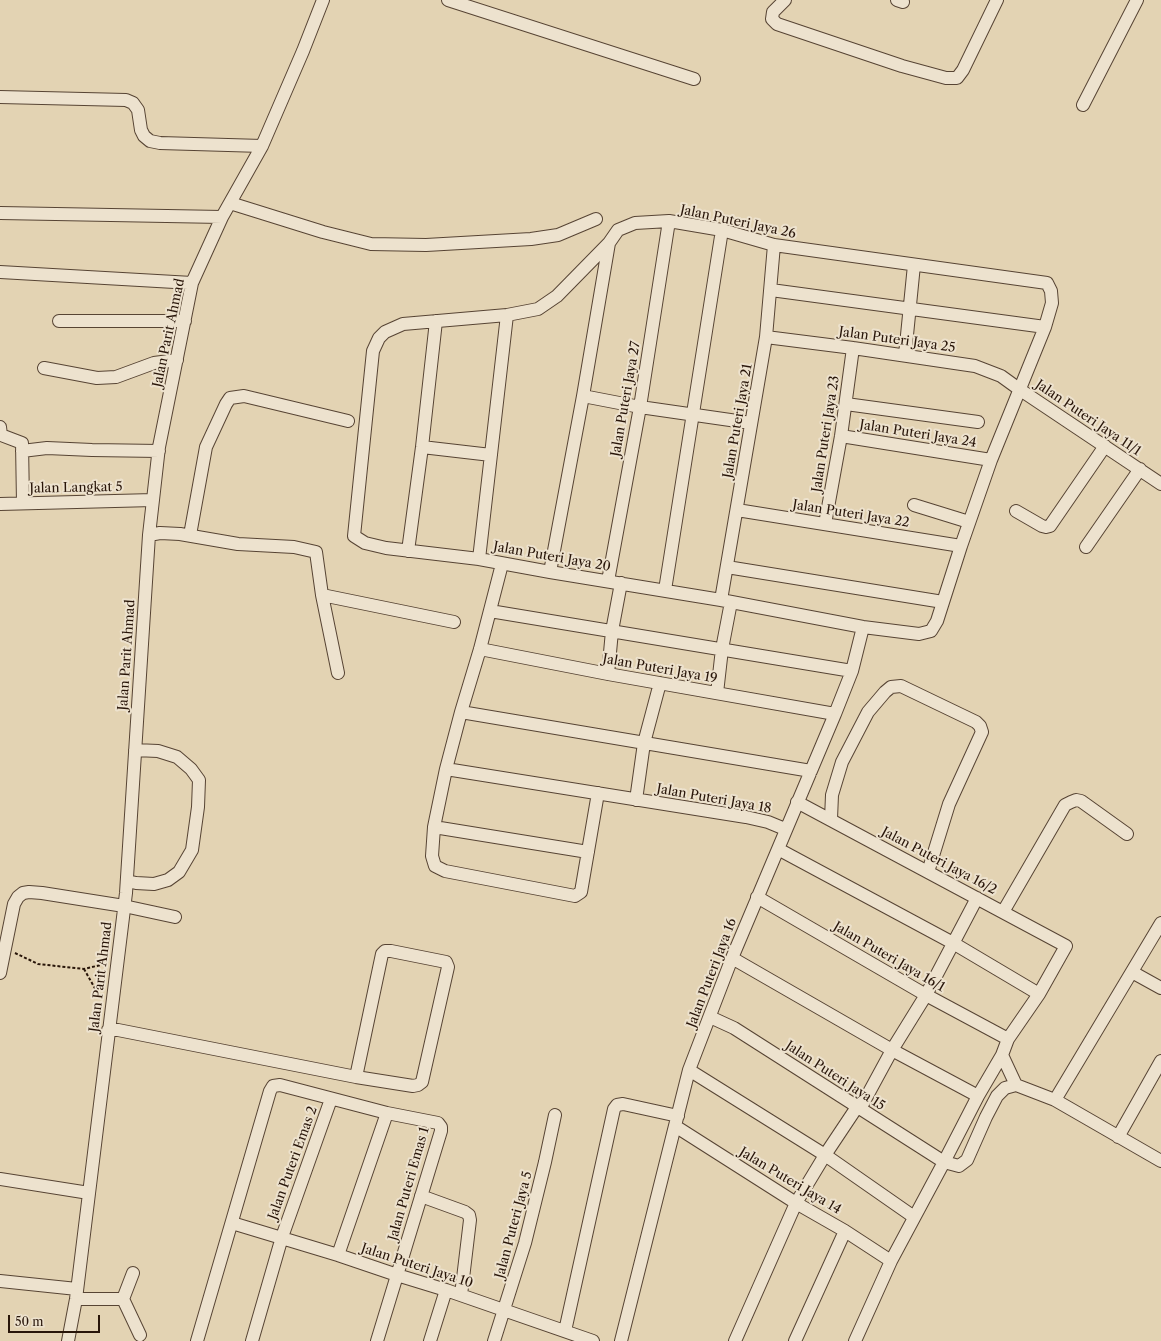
<!DOCTYPE html>
<html>
<head>
<meta charset="utf-8">
<style>
	body { margin:0 }
	#map { position:relative; width:1161px; height:1341px; overflow:hidden; background:#e3d3b3; font-family:"Libre Caslon Text",serif }
	canvas { display:block }
	.scale { position:absolute; left:8px; top:1315px; width:92px; height:18px; box-sizing:border-box; border:2px solid #281509; border-top:0; padding-left:5px; font-size:12px; line-height:14px; white-space:nowrap; color:#281509; -webkit-text-stroke:3px #ede2ce; paint-order:stroke }
</style>
</head>
<body>
<div id="map">
<canvas width="1161" height="1341"></canvas>
<div class="scale">50 m</div>
</div>
<script>
const ctx = document.querySelector('canvas').getContext('2d');
ctx.lineJoin = 'round';
function toPath(rows) {
  const path = new Path2D();
  for (const r of rows) {
    path.moveTo(r[0], r[1]);
    for (let i = 2; i < r.length; i += 2) path.lineTo(r[i], r[i + 1]);
  }
  return path;
}
function strokePath(path, color, width, dash) {
  ctx.strokeStyle = color;
  ctx.lineWidth = width;
  ctx.lineCap = dash ? 'butt' : 'round';
  ctx.setLineDash(dash || []);
  ctx.stroke(path);
}
function label(font, color, halo, rows, align = 'center') {
  ctx.font = font + ' "Libre Caslon Text",serif';
  ctx.lineWidth = 4;
  ctx.setLineDash([]);
  ctx.textBaseline = 'middle';
  ctx.strokeStyle = halo;
  ctx.fillStyle = color;
  for (const [text, x, y, turn = 0] of rows) {
    ctx.save();
    ctx.translate(x, y);
    ctx.rotate((+turn || 0) * Math.PI / 180);
    ctx.textAlign = isNaN(turn) ? turn : align;
    if (halo) ctx.strokeText(text, 0, 0);
    ctx.fillText(text, 0, 0);
    ctx.restore();
  }
}
const minor = toPath([
	[448,0,694,79],
	[785,0,773,12,772,19,777,24,902,66,946,78,957,78,963,70,997,0],
	[897,0,903,2],
	[0,97,126,100,133,103,138,110,141,130,144,136,150,141,160,143,262,146],
	[1083,105,1137,0],
	[230,203,323,232,371,244,426,245,531,239,558,235,596,219],
	[0,213,222,217],
	[669,221,722,230,774,245,1047,283,1051,291,1052,303,1045,327,991,460,961,546,937,621,931,631,919,634,863,627,721,600,550,572,479,559,386,548,365,543,354,536,373,351,379,338,385,332,403,324,507,315,538,309,557,296,609,243,618,230,635,223,669,221],
	[0,272,192,283],
	[771,290,1045,327],
	[59,321,185,321],
	[766,337,853,348,975,366,1001,376,1019,389,1161,484],
	[905,355,914,265],
	[44,368,97,378,116,377,154,363,177,360],
	[583,396,640,407,751,423],
	[846,404,978,422],
	[0,427,1,435,22,443,23,503],
	[841,436,991,460],
	[422,447,491,455],
	[22,451,47,448,92,450,159,451],
	[0,504,153,500],
	[914,505,969,522],
	[737,510,961,546],
	[1016,511,1042,526,1046,527,1050,526,1105,446],
	[825,524,841,436,853,348],
	[149,535,160,533,180,534,238,544,294,547,316,552,322,595,338,673],
	[190,535,206,447,226,404,230,398,244,396,348,421],
	[1086,547,1140,469],
	[408,551,422,447,436,321],
	[479,559,507,315],
	[502,564,480,649,461,712,446,769,434,827,432,856,435,866,445,871,575,896,581,892,598,793],
	[727,567,943,602],
	[550,572,583,396,609,243],
	[608,581,640,407,669,221],
	[665,590,722,230],
	[322,595,454,622],
	[721,600,766,337,774,245],
	[490,611,852,671],
	[480,649,608,674,835,714],
	[608,674,612,631,621,583],
	[717,693,722,649,731,602],
	[461,712,811,771],
	[446,769,746,817,768,822,785,829],
	[636,800,644,743,660,683],
	[797,802,1066,946,1039,994,1008,1039,1002,1055,978,1096,944,1162,891,1261,855,1341],
	[831,819,832,795,842,762,868,712,885,692,891,687,901,686,976,722,980,726,982,732,949,804,928,872],
	[434,827,588,852],
	[778,849,953,943,1039,994],
	[127,881,136,883,154,884,168,880,179,872,192,850,198,807,199,780,191,769,177,757,158,751,135,750],
	[757,897,926,995,1008,1039],
	[1003,912,1065,805,1071,802,1076,800,1081,801,1127,834],
	[732,958,892,1050,978,1096],
	[1132,972,1161,988],
	[0,973,14,904,18,897,23,893,29,892,42,893,124,906,175,917],
	[710,1017,734,1028,944,1162,959,1166,967,1160,986,1117,997,1096,1005,1088,1016,1085,1055,1100,1161,1161],
	[108,1030,118,1030,356,1077,413,1086,418,1085,422,1082,448,967,446,962,391,951,385,951,382,954,356,1077],
	[1002,1055,1016,1085],
	[689,1070,825,1155,914,1217],
	[1055,1100,1161,923],
	[860,1109,892,1050,926,995,977,898],
	[675,1126,796,1203,845,1231,891,1261],
	[1118,1137,1161,1061],
	[0,1179,89,1193],
	[421,1196,465,1212,469,1215,470,1220,461,1295],
	[232,1223,338,1255,397,1275,446,1290,593,1341],
	[338,1255,387,1113],
	[0,1281,77,1289],
	[76,1299,123,1299,140,1335],
	[123,1299,133,1273],
	[565,1331,614,1109,617,1105,623,1104,678,1116],
	[68,1341,76,1299,126,893,149,535,159,447,192,283,222,217,262,146,303,51,323,0],
	[197,1341,270,1091,273,1086,280,1085,387,1113,438,1123,441,1127,441,1131,377,1341],
	[252,1341,282,1237,331,1099],
	[430,1341,446,1290],
	[494,1341,525,1243,545,1162,555,1115],
	[621,1341,689,1070,732,958,835,714,852,671,863,627],
	[735,1341,796,1203,825,1155,857,1107],
	[795,1341,845,1231]
]);
strokePath(minor, '#574434', 14);
strokePath(toPath([
	[15,953,38,964,84,969,105,964],
	[84,969,101,999]
]), '#281509', 2, [3, 2]);
strokePath(minor, '#ede2ce', 12);
label('13px', '#281509', '#ede2ce', [
	["Jalan Puteri Jaya 26",738,222,12],
	["Jalan Parit Ahmad",169,333,-78],
	["Jalan Puteri Jaya 25",897,340,8],
	["Jalan Puteri Jaya 27",626,399,-80],
	["Jalan Puteri Jaya 11/1",1088,418,34],
	["Jalan Puteri Jaya 21",738,421,-80],
	["Jalan Puteri Jaya 23",826,434,-81],
	["Jalan Puteri Jaya 24",918,434,9],
	["Jalan Langkat 5",76,488,-1],
	["Jalan Puteri Jaya 22",851,514,9],
	["Jalan Puteri Jaya 20",552,557,10],
	["Jalan Parit Ahmad",127,655,-86],
	["Jalan Puteri Jaya 19",660,669,10],
	["Jalan Puteri Jaya 18",714,799,10],
	["Jalan Puteri Jaya 16/2",939,861,28],
	["Jalan Puteri Jaya 16/1",889,957,30],
	["Jalan Puteri Jaya 16",712,973,-69],
	["Jalan Parit Ahmad",101,977,-83],
	["Jalan Puteri Jaya 15",835,1076,33],
	["Jalan Puteri Emas 2",293,1163,-70],
	["Jalan Puteri Jaya 14",790,1181,31],
	["Jalan Puteri Emas 1",409,1184,-74],
	["Jalan Puteri Jaya 5",514,1225,-75],
	["Jalan Puteri Jaya 10",417,1266,18]
]);
</script>
</body>
</html>
